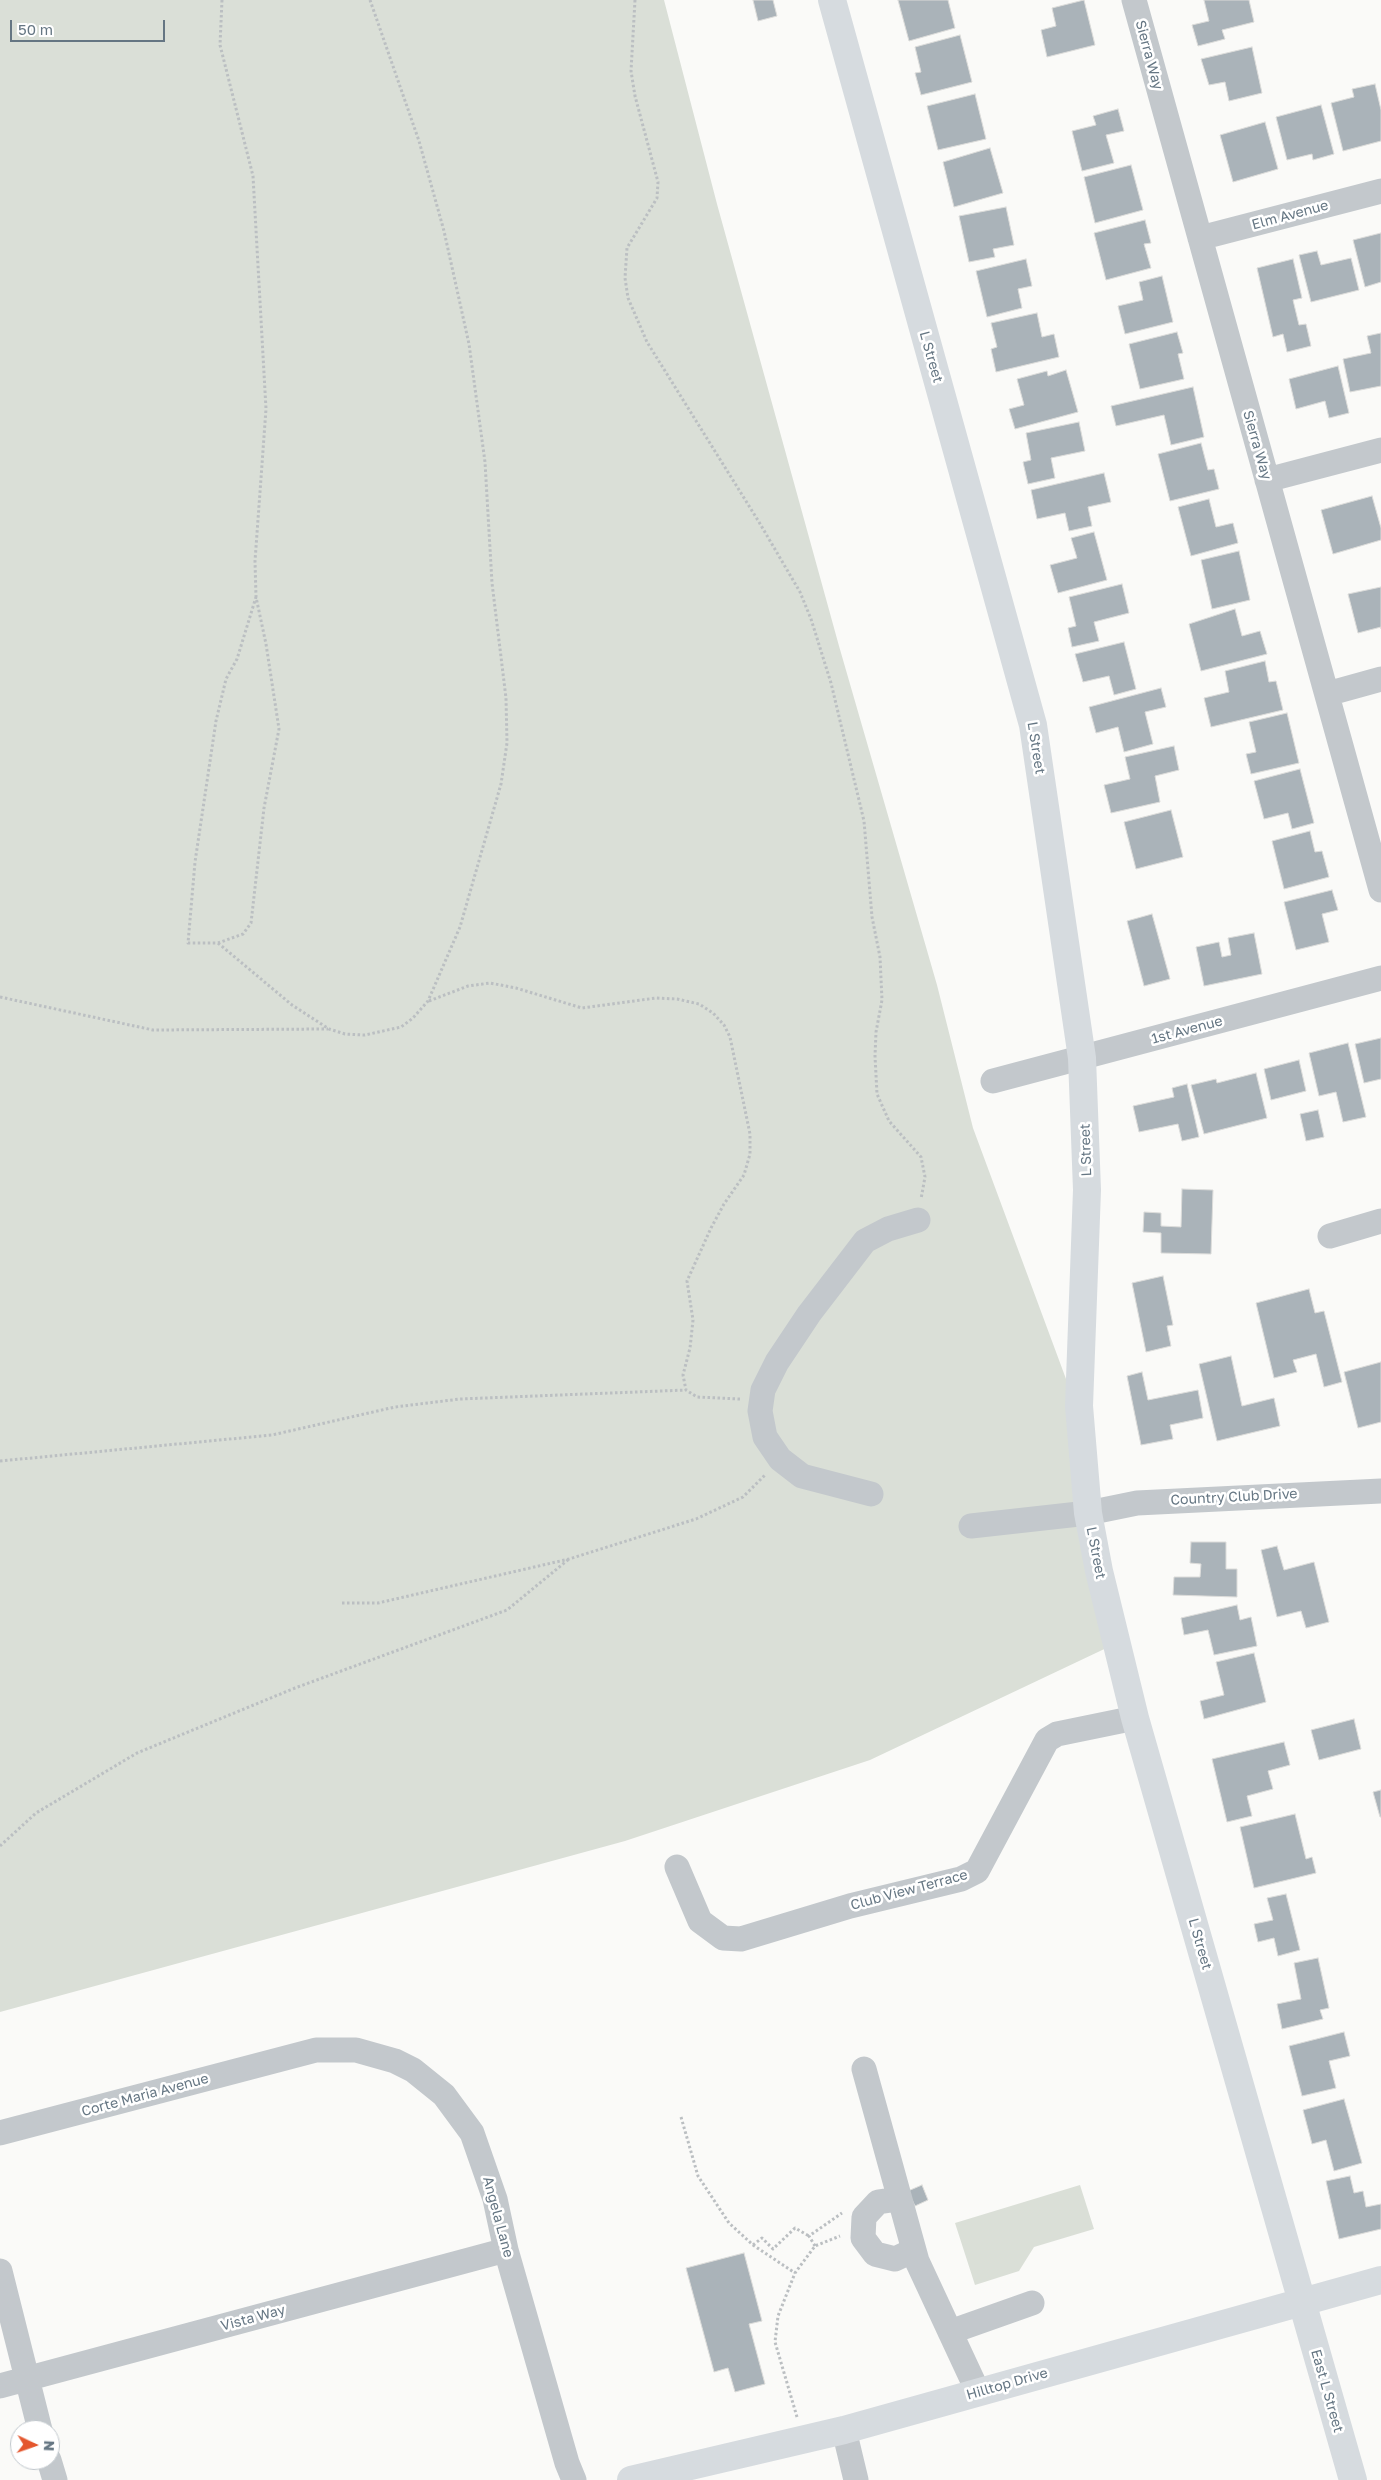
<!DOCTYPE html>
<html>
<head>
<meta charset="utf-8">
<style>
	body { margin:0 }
	#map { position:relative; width:1381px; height:2480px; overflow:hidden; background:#fafaf8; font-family:"Golos Text",sans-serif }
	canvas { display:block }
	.north { position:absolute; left:10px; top:2420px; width:50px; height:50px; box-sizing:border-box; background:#fff; border:1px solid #c1c8cd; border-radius:50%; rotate:93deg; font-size:14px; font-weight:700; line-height:20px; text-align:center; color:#657683 }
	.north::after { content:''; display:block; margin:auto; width:18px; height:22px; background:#e4572e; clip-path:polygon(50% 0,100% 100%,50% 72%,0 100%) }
	.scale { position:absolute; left:10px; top:20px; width:155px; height:22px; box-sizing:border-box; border:2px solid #657683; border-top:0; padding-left:6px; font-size:15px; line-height:18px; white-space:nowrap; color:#657683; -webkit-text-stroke:4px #fff; paint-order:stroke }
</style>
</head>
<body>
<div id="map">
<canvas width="1381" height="2480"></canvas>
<div class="north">N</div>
<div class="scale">50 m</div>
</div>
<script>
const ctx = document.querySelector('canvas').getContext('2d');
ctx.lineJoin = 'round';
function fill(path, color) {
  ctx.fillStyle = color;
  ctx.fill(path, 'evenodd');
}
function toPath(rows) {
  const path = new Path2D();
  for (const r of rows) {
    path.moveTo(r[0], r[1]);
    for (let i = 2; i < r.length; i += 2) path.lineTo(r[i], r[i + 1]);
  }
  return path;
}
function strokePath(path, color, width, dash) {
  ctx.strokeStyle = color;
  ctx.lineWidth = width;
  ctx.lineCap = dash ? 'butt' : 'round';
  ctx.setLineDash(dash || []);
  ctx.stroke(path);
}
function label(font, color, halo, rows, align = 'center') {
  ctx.font = font + ' "Golos Text",sans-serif';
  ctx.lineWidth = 5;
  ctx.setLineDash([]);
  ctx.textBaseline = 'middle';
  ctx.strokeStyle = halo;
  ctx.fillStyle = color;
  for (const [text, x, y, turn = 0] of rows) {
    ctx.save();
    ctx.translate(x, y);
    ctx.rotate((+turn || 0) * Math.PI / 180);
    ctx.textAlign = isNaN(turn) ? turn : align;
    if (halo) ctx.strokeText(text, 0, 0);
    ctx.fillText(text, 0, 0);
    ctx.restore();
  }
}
fill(toPath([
	[0,0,664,0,717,204,839,646,937,985,973,1128,1079,1414,1117,1643,870,1760,625,1841,0,2012],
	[1080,2185,1094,2229,1034,2247,1019,2271,975,2285,955,2223]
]), '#dadfd7');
const building = toPath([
	[753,0,773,0,777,16,758,21,753,0],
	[898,0,948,0,955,28,909,41,898,0],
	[1084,0,1095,45,1047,57,1041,30,1056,26,1052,8,1084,0],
	[1204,0,1249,0,1254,22,1222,30,1225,39,1198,46,1192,25,1209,21,1204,0],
	[960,35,972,82,921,95,915,73,921,72,915,47,960,35],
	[1252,47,1262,93,1229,101,1225,82,1209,85,1201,59,1252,47],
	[1375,84,1381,110,1381,141,1343,151,1331,103,1354,97,1352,89,1375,84],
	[975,94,986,139,938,150,927,106,975,94],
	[1321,105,1334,154,1313,160,1312,154,1287,160,1276,117,1321,105],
	[1118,109,1124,131,1106,135,1114,163,1082,171,1072,131,1096,125,1093,116,1118,109],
	[1265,122,1278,169,1233,182,1220,135,1265,122],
	[990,148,1003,193,954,207,943,162,990,148],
	[1131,165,1143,210,1095,223,1084,177,1131,165],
	[1006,207,1014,245,993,249,995,257,969,262,959,216,1006,207],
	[1145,220,1151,243,1144,244,1151,268,1106,280,1094,233,1145,220],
	[1381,233,1381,282,1365,287,1353,240,1381,233],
	[1317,251,1321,265,1351,258,1359,290,1311,302,1299,255,1317,251],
	[1026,259,1032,286,1018,289,1022,308,987,317,976,271,1026,259],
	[1293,259,1302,298,1293,300,1299,325,1306,324,1311,346,1287,352,1283,334,1273,337,1257,268,1293,259],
	[1162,276,1173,322,1125,334,1118,306,1143,300,1139,282,1162,276],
	[1037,313,1042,337,1054,334,1059,357,996,372,991,349,997,347,991,323,1037,313],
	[1177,332,1183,353,1178,354,1184,379,1140,389,1129,344,1177,332],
	[1381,333,1381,386,1350,392,1343,359,1371,353,1367,336,1381,333],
	[1338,366,1349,413,1329,418,1325,401,1296,409,1289,379,1338,366],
	[1066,370,1078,412,1015,429,1009,409,1024,405,1017,379,1047,371,1048,376,1066,370],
	[1193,387,1204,437,1171,445,1164,415,1116,426,1111,406,1193,387],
	[1079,422,1085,451,1051,458,1055,478,1028,484,1023,462,1031,460,1026,433,1079,422],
	[1201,443,1208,470,1214,469,1219,489,1170,501,1158,454,1201,443],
	[1104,473,1111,502,1088,507,1092,526,1069,531,1065,513,1037,519,1031,490,1104,473],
	[1372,496,1381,528,1381,540,1333,554,1321,510,1372,496],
	[1209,499,1216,527,1233,523,1238,543,1191,556,1178,507,1209,499],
	[1094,532,1107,580,1058,593,1050,565,1077,558,1071,538,1094,532],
	[1239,551,1250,600,1212,609,1201,560,1239,551],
	[1122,584,1129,613,1094,622,1099,641,1072,647,1068,628,1076,626,1069,597,1122,584],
	[1381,587,1381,629,1381,627,1358,633,1348,594,1381,587],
	[1235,609,1242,636,1260,631,1267,654,1201,671,1189,624,1235,609],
	[1124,642,1136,689,1114,695,1109,676,1083,682,1075,654,1124,642],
	[1265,661,1269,682,1276,681,1283,710,1211,727,1204,698,1229,692,1225,671,1265,661],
	[1161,688,1166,707,1145,712,1153,744,1124,752,1118,727,1096,733,1089,707,1161,688],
	[1287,713,1299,763,1251,774,1246,754,1256,752,1249,722,1287,713],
	[1174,746,1179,770,1155,776,1160,802,1111,813,1104,785,1130,779,1125,757,1174,746],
	[1300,769,1314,823,1292,829,1288,813,1264,819,1254,781,1300,769],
	[1171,810,1183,857,1136,869,1124,822,1171,810],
	[1310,831,1315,852,1322,851,1329,877,1284,889,1272,841,1310,831],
	[1332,890,1338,910,1322,914,1329,942,1296,950,1284,902,1332,890],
	[1152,914,1170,979,1144,986,1127,921,1152,914],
	[1254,933,1262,974,1204,986,1196,947,1219,942,1222,957,1231,955,1228,938,1254,933],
	[1381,1038,1381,1079,1364,1083,1355,1044,1381,1038],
	[1348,1043,1366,1117,1343,1122,1336,1092,1319,1096,1309,1053,1348,1043],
	[1299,1060,1306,1091,1271,1100,1264,1069,1299,1060],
	[1256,1073,1267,1118,1204,1134,1191,1085,1216,1079,1217,1083,1256,1073],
	[1187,1084,1199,1137,1182,1141,1178,1124,1139,1132,1133,1106,1174,1097,1172,1088,1187,1084],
	[1318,1110,1324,1137,1306,1141,1300,1114,1318,1110],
	[1182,1189,1213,1190,1211,1254,1161,1253,1161,1233,1143,1232,1144,1212,1161,1213,1161,1226,1181,1227,1182,1189],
	[1163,1276,1173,1325,1167,1326,1171,1346,1146,1352,1132,1283,1163,1276],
	[1309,1289,1315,1313,1324,1311,1342,1382,1324,1387,1316,1354,1293,1360,1297,1372,1274,1378,1256,1303,1309,1289],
	[1231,1356,1242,1406,1274,1398,1280,1426,1217,1441,1199,1364,1231,1356],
	[1381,1362,1381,1422,1358,1428,1344,1372,1381,1362],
	[1142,1372,1148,1400,1198,1390,1203,1418,1170,1425,1173,1439,1141,1445,1127,1376,1142,1372],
	[1191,1542,1226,1542,1226,1569,1237,1569,1237,1597,1173,1595,1174,1577,1200,1577,1201,1564,1190,1563,1191,1542],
	[1277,1546,1284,1570,1314,1562,1329,1622,1306,1628,1301,1611,1277,1617,1261,1550,1277,1546],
	[1237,1605,1240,1620,1251,1617,1257,1646,1214,1655,1208,1630,1184,1635,1181,1618,1237,1605],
	[1254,1653,1266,1702,1204,1719,1200,1701,1224,1695,1216,1662,1254,1653],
	[1354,1719,1361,1749,1319,1760,1311,1730,1354,1719],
	[1284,1742,1290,1765,1268,1771,1273,1789,1247,1796,1252,1816,1227,1822,1212,1759,1284,1742],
	[1381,1790,1381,1817,1380,1817,1373,1792,1381,1790],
	[1295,1814,1306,1859,1312,1857,1316,1873,1254,1888,1240,1827,1295,1814],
	[1286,1894,1300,1950,1278,1956,1274,1938,1258,1942,1254,1924,1273,1920,1267,1898,1286,1894],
	[1318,1958,1329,2008,1320,2010,1323,2019,1282,2029,1277,2004,1301,1999,1294,1963,1318,1958],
	[1344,2032,1350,2056,1329,2061,1336,2088,1302,2096,1289,2046,1344,2032],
	[1344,2099,1362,2163,1334,2171,1326,2140,1312,2144,1303,2110,1344,2099],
	[1350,2176,1354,2193,1363,2191,1366,2207,1381,2204,1381,2229,1339,2239,1326,2181,1350,2176],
	[922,2185,928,2200,915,2206,908,2191,922,2185],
	[744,2253,762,2321,749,2324,765,2384,735,2392,728,2368,714,2372,686,2268,744,2253]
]);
fill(building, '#aab3b9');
strokePath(building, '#dcdcda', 1);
strokePath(toPath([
	[222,0,220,45,253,176,266,409,255,561,256,597,266,644,279,729,264,808,251,923,243,934,218,943,188,943,195,862,216,721,226,679,237,659,256,597],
	[635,0,631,71,635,96,658,182,657,198,627,248,625,278,628,298,647,342,759,522,800,592,811,619,831,683,864,821,872,917,880,957,882,1000,876,1032,875,1056,877,1094,889,1121,921,1157,925,1177,921,1199],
	[218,943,292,1005,329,1029,345,1034,365,1035,401,1027,413,1018,428,1001,460,927,501,784,507,743,506,698,492,583,485,462,469,344,444,231,419,141,370,0],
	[0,997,153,1030,328,1029],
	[429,1001,468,986,490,983,516,988,582,1008,656,998,677,999,699,1004,713,1013,724,1025,730,1037,750,1134,750,1154,744,1175,724,1204,711,1228,687,1281,693,1320,690,1348,683,1375,686,1390,697,1397,740,1399],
	[0,1461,272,1435,395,1407,460,1399,686,1390],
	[342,1603,378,1603,569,1559,696,1519,743,1497,766,1474],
	[0,1846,36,1813,137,1753,295,1688,507,1610,569,1559],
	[681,2117,698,2176,729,2223,753,2245,795,2273],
	[753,2245,762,2238,773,2249,795,2228,809,2236],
	[815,2246,809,2236,842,2213],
	[797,2417,775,2342,778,2316,795,2273,815,2246,840,2236]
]), '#bbbfc2', 3, [2.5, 2.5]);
strokePath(toPath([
	[1134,0,1381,890],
	[1200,238,1381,191],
	[1267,480,1381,450],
	[1327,694,1381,679],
	[993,1081,1381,978],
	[1330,1236,1381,1221],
	[871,1494,802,1476,780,1459,765,1437,760,1411,763,1390,777,1362,809,1314,865,1241,888,1229,918,1220],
	[971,1526,1088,1513,1137,1503,1381,1491],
	[677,1867,700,1921,723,1938,741,1939,850,1906,961,1879,977,1871,1047,1740,1057,1734,1135,1718],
	[864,2069,917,2261,978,2392],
	[0,2133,316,2050,356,2050,395,2061,413,2070,444,2095,472,2133,495,2199,506,2250,567,2463,574,2480],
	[898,2199,878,2202,864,2217,863,2238,875,2254,895,2259,914,2250],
	[0,2271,40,2430],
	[950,2332,1032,2303],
	[0,2386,506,2250],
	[844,2430,856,2480],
	[49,2460,55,2480]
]), '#c3c8cc', 25);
strokePath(toPath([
	[832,0,1033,725,1082,1058,1087,1190,1079,1406,1088,1513,1099,1571,1135,1718,1353,2480],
	[631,2480,844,2430,1381,2280]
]), '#d6dbdf', 28);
label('14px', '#657683', '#fff', [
	["Sierra Way",1149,55,75],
	["Elm Avenue",1290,215,-15],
	["L Street",931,357,74],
	["Sierra Way",1257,445,74],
	["L Street",1036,748,81],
	["1st Avenue",1187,1030,-15],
	["L Street",1086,1150,-92],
	["Country Club Drive",1234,1497,-3],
	["L Street",1096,1553,79],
	["Club View Terrace",909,1890,-15],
	["L Street",1200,1944,74],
	["Corte Maria Avenue",145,2095,-15],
	["Angela Lane",498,2217,75],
	["Vista Way",253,2318,-15],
	["Hilltop Drive",1007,2384,-16],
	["East L Street",1327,2391,74]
]);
</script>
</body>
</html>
